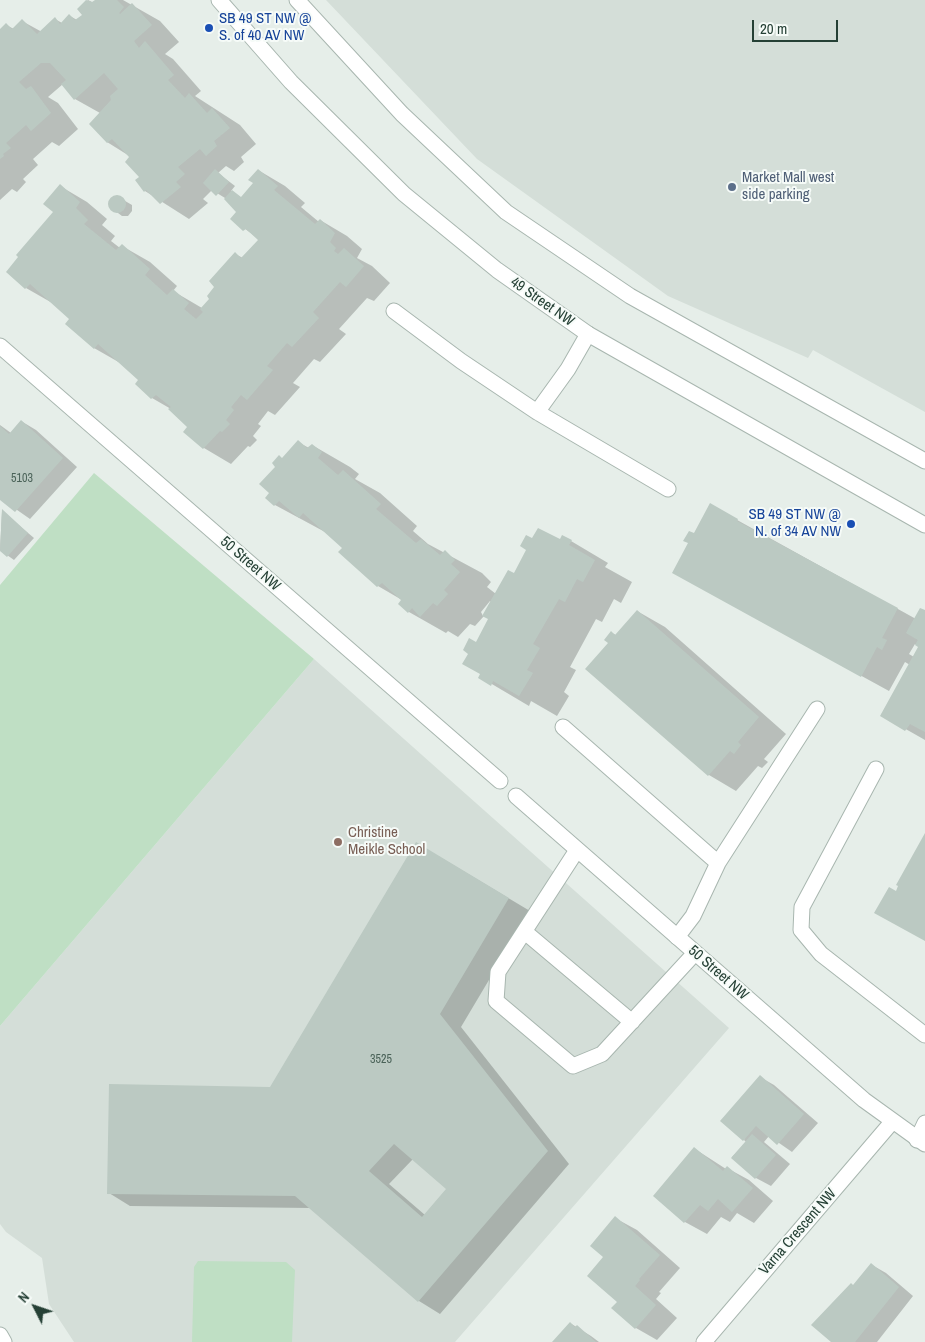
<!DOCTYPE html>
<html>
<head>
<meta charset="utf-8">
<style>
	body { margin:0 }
	#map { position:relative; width:925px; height:1342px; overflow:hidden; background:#e6eee9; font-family:"Archivo Narrow",sans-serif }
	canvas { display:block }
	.north { position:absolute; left:10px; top:1282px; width:50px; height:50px; -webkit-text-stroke:4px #f6fbf8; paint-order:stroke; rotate:311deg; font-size:14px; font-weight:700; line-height:20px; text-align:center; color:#254035 }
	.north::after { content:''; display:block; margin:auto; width:18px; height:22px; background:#254035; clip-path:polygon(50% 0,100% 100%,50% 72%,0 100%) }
	.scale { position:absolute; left:752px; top:20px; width:86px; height:22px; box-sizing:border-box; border:2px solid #254035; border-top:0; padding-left:6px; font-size:15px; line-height:18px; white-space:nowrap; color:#254035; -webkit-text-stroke:4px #f6fbf8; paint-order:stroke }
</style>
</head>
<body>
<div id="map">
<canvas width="925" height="1342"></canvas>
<div class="north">N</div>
<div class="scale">20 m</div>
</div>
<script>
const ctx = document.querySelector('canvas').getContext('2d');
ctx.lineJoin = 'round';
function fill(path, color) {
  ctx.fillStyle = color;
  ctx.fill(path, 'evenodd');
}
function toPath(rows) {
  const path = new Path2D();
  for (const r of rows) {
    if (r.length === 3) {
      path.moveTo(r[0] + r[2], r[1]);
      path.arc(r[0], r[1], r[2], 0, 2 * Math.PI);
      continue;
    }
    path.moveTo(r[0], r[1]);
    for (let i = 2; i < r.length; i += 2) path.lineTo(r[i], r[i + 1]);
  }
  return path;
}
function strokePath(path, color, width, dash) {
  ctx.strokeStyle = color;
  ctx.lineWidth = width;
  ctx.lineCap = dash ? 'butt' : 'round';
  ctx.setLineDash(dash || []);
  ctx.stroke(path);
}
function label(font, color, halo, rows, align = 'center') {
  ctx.font = font + ' "Archivo Narrow",sans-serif';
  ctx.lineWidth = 4;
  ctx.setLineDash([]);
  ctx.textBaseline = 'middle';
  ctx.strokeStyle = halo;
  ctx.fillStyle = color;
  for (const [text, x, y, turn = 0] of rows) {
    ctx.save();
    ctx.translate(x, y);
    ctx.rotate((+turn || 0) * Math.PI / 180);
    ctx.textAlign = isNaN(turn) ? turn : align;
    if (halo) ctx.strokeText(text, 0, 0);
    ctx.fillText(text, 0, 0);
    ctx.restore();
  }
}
fill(toPath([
	[326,0,925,0,925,412,813,350,808,358,668,296,477,159],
	[314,659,729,1028,455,1342,74,1342,49,1304,42,1258,6,1232,0,1224,0,1026]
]), '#d4ded8');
fill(toPath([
	[94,473,314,659,0,1026,0,585],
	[198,1261,286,1262,295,1270,292,1342,192,1342,194,1267]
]), '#bfdfc4');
fill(toPath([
	[88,0,94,3,97,0,123,0,160,21,179,42,165,54,173,59,201,91,195,96,240,125,256,144,241,157,244,162,234,171,226,166,218,173,235,186,231,191,242,198,255,183,258,170,285,186,305,203,301,207,319,222,320,220,347,236,362,249,357,258,372,266,390,283,374,301,367,298,339,329,346,334,320,362,314,359,293,383,300,387,275,415,268,411,258,424,261,426,253,436,257,440,250,447,248,446,231,464,204,448,184,432,188,427,171,409,152,398,140,380,122,364,94,348,71,319,54,304,26,288,54,212,60,186,87,202,107,219,102,225,115,236,111,241,120,248,122,246,150,262,177,286,173,291,202,308,210,299,235,254,243,258,260,240,232,219,237,212,225,198,212,190,203,199,208,203,189,219,145,191,131,157,107,142,100,113,75,99,63,84,48,97,58,103,78,129,59,146,52,142,33,159,38,165,23,179,26,182,17,192,12,189,0,200,0,30,6,25,14,29,22,21,42,32,55,19,62,23,70,16,77,20,83,15,79,9],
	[114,198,120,198,132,205,132,211,128,216,122,216,110,207,110,202],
	[21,421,36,430,77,467,30,519,0,498,0,425,11,433],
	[298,442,309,448,312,445,350,467,359,474,355,479,380,493,417,526,413,531,428,544,482,573,491,582,487,587,496,594,514,574,533,540,571,541,608,563,605,567,632,582,621,603,614,599,602,622,596,619,570,667,576,670,564,692,569,696,557,716,531,701,529,706,480,677,481,674,476,643,490,619,484,616,475,626,470,624,458,637,448,631,446,633,409,612,402,600,378,586,344,548,325,532,275,505,271,493,283,459],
	[490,601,491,602,483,616,481,612],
	[710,505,916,619,925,612,925,740,881,715,910,665,905,662,889,691,701,588,694,534],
	[915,644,919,647,914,657,909,654],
	[2,511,34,538,14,560,0,550],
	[637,611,665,627,786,734,764,759,768,762,762,768,758,766,736,791,709,775,609,643,612,633,616,635],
	[438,856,530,911,461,1027,569,1164,440,1314,419,1301,310,1208,130,1206,109,1193,270,1088],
	[413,1159,448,1188,425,1215,389,1184],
	[760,1077,774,1085,818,1123,792,1152,769,1136,764,1142,790,1164,771,1186,756,1178,732,1157,746,1142,744,1140],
	[695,1149,726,1169,727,1168,749,1180,773,1201,754,1223,737,1213,730,1222,721,1217,707,1234,685,1222,655,1195],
	[615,1218,637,1230,680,1268,659,1292,661,1293,656,1299,677,1318,657,1340,636,1328,613,1308,619,1302,605,1257],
	[872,1265,886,1273,913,1296,877,1342,832,1342,854,1286],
	[570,1323,591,1336,599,1342,554,1342]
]), '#0003');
fill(toPath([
	[86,0,92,2,95,0,117,0,124,7,119,13,120,14,132,3,152,25,134,41,139,48,145,41,174,75,168,80,185,98,189,93,207,113,212,108,230,128,214,141,217,146,206,156,200,149,178,167,185,174,176,182,181,187,160,204,146,190,144,192,135,180,139,177,125,162,129,157,112,139,107,143,89,124,111,100,110,96,118,89,104,73,74,100,61,84,66,80,50,63,41,63,19,82,26,89,31,86,51,113,31,131,26,125,6,143,11,148,3,154,4,156,0,159,0,29,6,23,12,29,22,19,37,34,55,17,60,24,69,14,75,20,82,15,77,9],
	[215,169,229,182,216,196,203,183],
	[258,169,278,186,274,190,315,224,320,219,335,233,330,242,336,248,334,251,338,254,344,248,364,266,346,287,340,282,313,312,319,318,292,347,287,343,267,366,273,370,247,400,241,395,231,407,234,410,226,420,230,424,222,432,220,431,203,449,183,432,187,427,168,409,171,407,156,395,151,399,135,384,138,380,98,344,94,349,65,324,69,319,30,284,25,289,6,272,18,257,16,255,53,212,43,204,60,184,80,202,76,208,88,220,84,224,116,250,122,244,150,269,145,275,167,295,173,289,189,303,184,309,196,319,203,312,200,309,209,299,207,296,214,287,209,281,235,252,241,258,258,240,246,229,243,231,230,219,236,212,224,199,232,190,241,197,253,183,248,180],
	[117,204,9],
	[21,420,63,458,15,512,0,500,0,426,9,434],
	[298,440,307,448,312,444,322,452,318,458,338,475,343,470,381,504,376,509,416,543,421,539,440,555,445,550,455,560,451,564,460,572,444,590,448,594,437,606,433,603,420,617,412,608,408,613,398,604,401,600,382,583,377,587,338,552,342,548,303,513,299,518,279,501,274,506,265,498,269,493,259,484,275,467,272,463,279,455,282,458],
	[710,503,738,519,737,521,898,608,882,638,887,640,882,650,877,647,861,677,672,573,688,543,683,541,689,531,694,533],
	[2,509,28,533,7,557,0,551],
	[538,528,560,539,562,535,572,540,569,545,595,560,583,582,577,579,565,602,559,599,533,644,540,648,527,670,533,673,519,696,493,681,491,686,478,678,480,674,462,664,468,654,463,650,469,638,476,642,488,619,482,616,508,570,514,573,526,550,520,546,526,535,532,538],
	[920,608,925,610,925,732,910,724,905,731,880,716,918,647,915,645,918,640,906,633],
	[637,610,759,717,738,742,741,745,734,754,730,751,708,776,585,669,608,643,604,640,611,631,615,635],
	[925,833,925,941,874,913,889,887,896,891,898,886,896,885],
	[416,842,509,898,440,1014,548,1151,418,1302,295,1196,107,1194,109,1084,270,1087],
	[394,1144,446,1189,422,1217,369,1171],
	[760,1075,804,1114,777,1145,756,1126,743,1141,720,1121],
	[752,1134,776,1155,755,1179,731,1158],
	[694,1147,723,1171,727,1166,753,1188,732,1212,718,1199,708,1211,700,1205,684,1223,653,1196],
	[615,1216,660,1255,639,1279,640,1280,635,1286,656,1305,635,1329,611,1308,617,1302,587,1276,603,1257,590,1246],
	[871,1263,899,1287,855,1342,831,1342,811,1325,851,1283,853,1285],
	[570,1322,575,1327,577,1325,596,1342,552,1342]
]), '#bbc9c2');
const service = toPath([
	[394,311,461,361,537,412,668,489],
	[537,412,568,369,588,334],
	[563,727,718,863,693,916,677,937],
	[876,769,802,907,801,930,821,954,925,1035],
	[577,850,498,972,496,1001,573,1066,602,1054,695,953],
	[718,863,817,709],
	[525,932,632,1022],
	[917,1140,925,1123]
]);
const minor = toPath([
	[0,346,500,781],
	[516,796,864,1100,925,1144],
	[0,1335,4,1342],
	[704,1342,892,1122]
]);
const tertiary = toPath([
	[219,0,291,82,404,194,497,270,588,334,925,525],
	[297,0,402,114,506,212,630,296,925,461]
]);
strokePath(service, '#a8b6af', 17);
strokePath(minor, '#a8b6af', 17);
strokePath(tertiary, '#a8b6af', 17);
strokePath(service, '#fff', 15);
strokePath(minor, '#fff', 15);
strokePath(tertiary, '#fff', 15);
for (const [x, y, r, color] of [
	[209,28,5,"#1a4fb4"],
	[732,187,5,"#5c6f8a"],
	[851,524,5,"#1a4fb4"],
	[338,842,5,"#8d6e63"]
]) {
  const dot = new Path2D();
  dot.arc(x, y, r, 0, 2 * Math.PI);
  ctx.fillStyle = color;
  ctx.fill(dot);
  strokePath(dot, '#f6fbf8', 2);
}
label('12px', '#4a6258', null, [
	["5103",22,479],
	["3525",381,1060]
]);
label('15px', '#164399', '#f6fbf8', [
	["SB 49 ST NW @",219,19],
	["S. of 40 AV NW",219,36],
	["SB 49 ST NW @",841,515,"right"],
	["N. of 34 AV NW",841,532,"right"]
], 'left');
label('15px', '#4e5e75', '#f6fbf8', [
	["Market Mall west",742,178],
	["side parking",742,195]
], 'left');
label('15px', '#254035', '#f6fbf8', [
	["49 Street NW",542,302,35],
	["50 Street NW",250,564,41],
	["50 Street NW",718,973,41],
	["Varna Crescent NW",798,1232,-49]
]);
label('15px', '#785e54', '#f6fbf8', [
	["Christine",348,833],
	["Meikle School",348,850]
], 'left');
</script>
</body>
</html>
